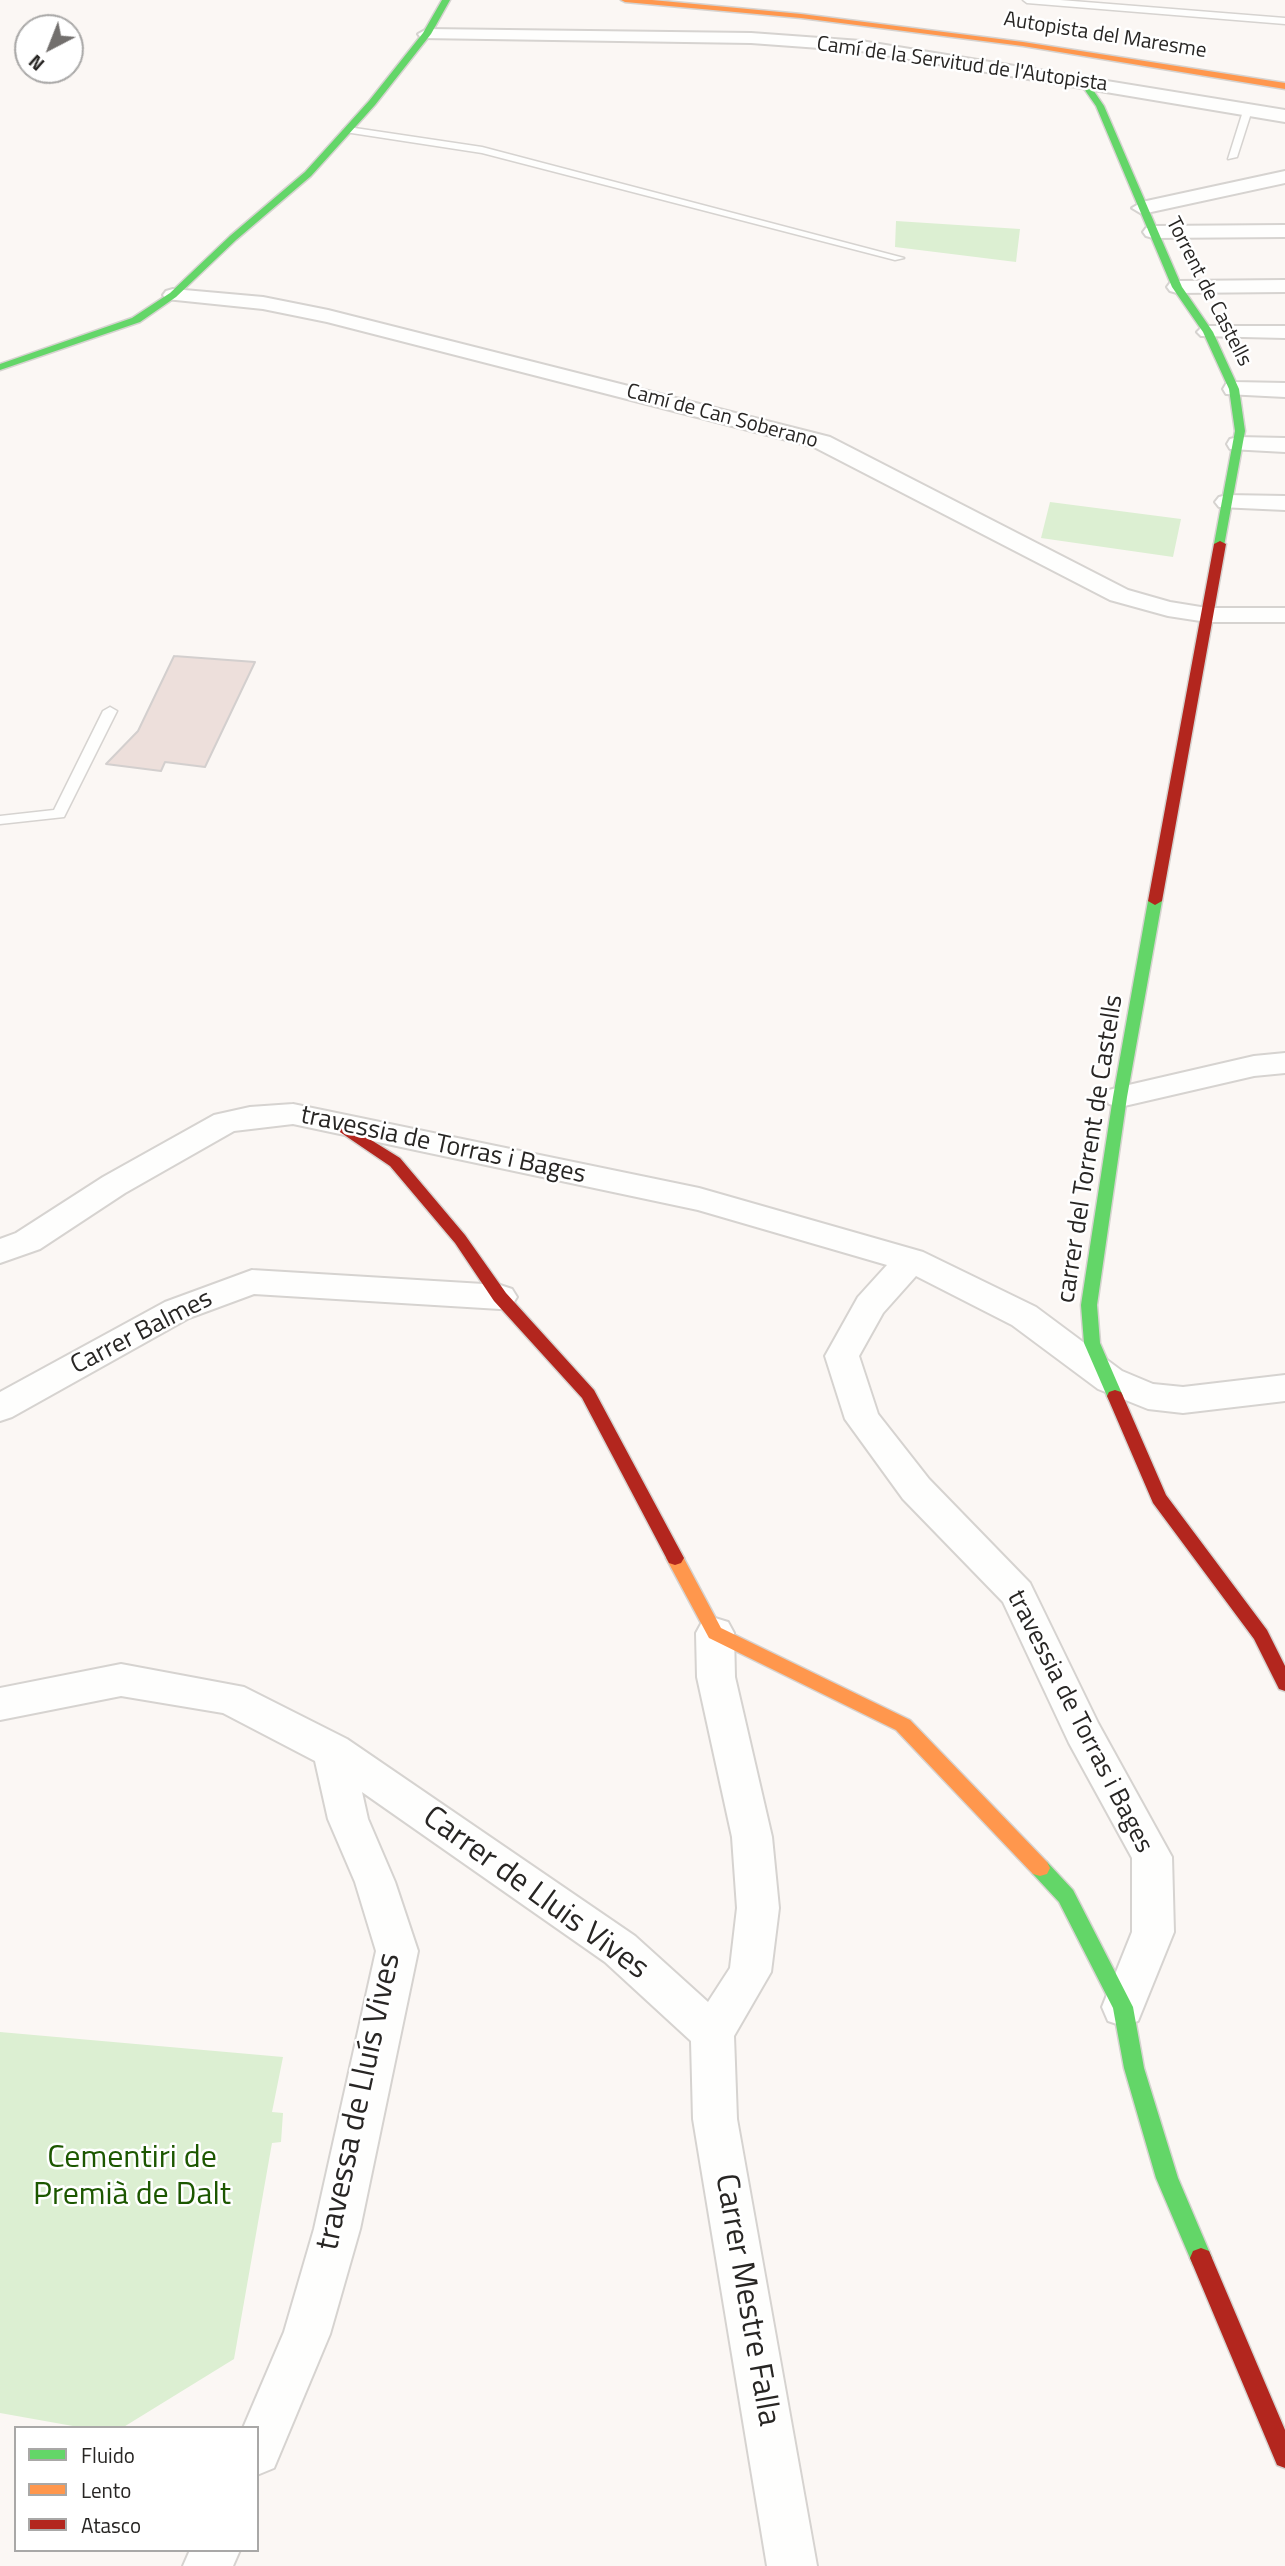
<!DOCTYPE html>
<html>
<head>
<meta charset="utf-8">
<style>
	body { margin:0 }
	#map { position:relative; width:1285px; height:2566px; overflow:hidden; background:#fbf7f4; font-family:"Titillium Web",sans-serif }
	canvas { display:block }
	.legend { position:absolute; left:14px; top:2426px; width:245px; height:126px; box-sizing:border-box; background:#fff; border:2px solid #a9a8a7; margin:0; padding:9px 12px; list-style:none; font-size:21px; color:#282624 }
	.legend li { display:flex; align-items:center; gap:14px; height:35px }
	.legend b { width:35px; border:2px solid #a9a8a7 }
	.north { position:absolute; left:14px; top:14px; width:70px; height:70px; box-sizing:border-box; background:#fff; border:2px solid #a9a8a7; border-radius:50%; rotate:222deg; font-size:19px; font-weight:700; line-height:28px; text-align:center; color:#282624 }
	.north::after { content:''; display:block; margin:auto; width:24px; height:32px; background:#726f6d; clip-path:polygon(50% 0,100% 100%,50% 72%,0 100%) }
</style>
</head>
<body>
<div id="map">
<canvas width="1285" height="2566"></canvas>
<ul class="legend">
<li><b style="height:9px;background:#63d668"></b>Fluido</li>
<li><b style="height:9px;background:#ff974d"></b>Lento</li>
<li><b style="height:9px;background:#b3261e"></b>Atasco</li>
</ul>
<div class="north">N</div>
</div>
<script>
const ctx = document.querySelector('canvas').getContext('2d');
ctx.lineJoin = 'round';
function fill(path, color) {
  ctx.fillStyle = color;
  ctx.fill(path, 'evenodd');
}
function toPath(rows) {
  const path = new Path2D();
  for (const r of rows) {
    path.moveTo(r[0], r[1]);
    for (let i = 2; i < r.length; i += 2) path.lineTo(r[i], r[i + 1]);
  }
  return path;
}
function strokePath(path, color, width, dash) {
  ctx.strokeStyle = color;
  ctx.lineWidth = width;
  ctx.lineCap = dash ? 'butt' : 'round';
  ctx.setLineDash(dash || []);
  ctx.stroke(path);
}
function label(font, color, halo, rows, align = 'center') {
  ctx.font = font + ' "Titillium Web",sans-serif';
  ctx.lineWidth = 5;
  ctx.setLineDash([]);
  ctx.textBaseline = 'middle';
  ctx.strokeStyle = halo;
  ctx.fillStyle = color;
  for (const [text, x, y, turn = 0] of rows) {
    ctx.save();
    ctx.translate(x, y);
    ctx.rotate((+turn || 0) * Math.PI / 180);
    ctx.textAlign = isNaN(turn) ? turn : align;
    if (halo) ctx.strokeText(text, 0, 0);
    ctx.fillText(text, 0, 0);
    ctx.restore();
  }
}
fill(toPath([
	[896,221,1020,229,1016,262,895,247],
	[1050,502,1181,519,1173,557,1041,538],
	[0,2032,283,2057,272,2112,283,2113,281,2142,272,2143,234,2359,122,2428,84,2428,0,2413]
]), '#dcefd2');
const building = toPath([
	[174,656,255,662,205,767,165,762,161,771,106,764,138,731,174,656]
]);
fill(building, '#eddfdb');
strokePath(building, '#d3cfce', 2);
const lane = toPath([
	[1023,0,1060,0,1285,18,1285,24,1027,3,1023,0],
	[1244,108,1252,110,1237,157,1228,159,1244,108],
	[348,127,482,147,904,258,895,260,482,153,345,132,343,130,348,127],
	[110,707,117,711,64,817,0,824,0,816,54,810,103,711,110,707]
]);
const street = toPath([
	[427,29,751,33,861,41,1285,110,1285,122,861,51,751,43,421,38,418,34,427,29],
	[1285,171,1285,183,1142,214,1132,208,1142,202,1285,171],
	[1285,225,1285,237,1153,238,1146,236,1143,232,1146,228,1153,226,1285,225],
	[1285,280,1285,292,1177,293,1170,291,1167,287,1170,283,1177,281,1285,280],
	[173,289,263,297,328,310,830,437,1128,590,1170,602,1207,608,1285,608,1285,622,1207,622,1168,616,1110,600,814,447,327,322,263,309,166,299,163,295,166,291,173,289],
	[1208,326,1285,326,1285,338,1201,336,1197,332,1201,328,1208,326],
	[1234,382,1285,383,1285,397,1226,394,1223,389,1226,384,1234,382],
	[1238,437,1285,438,1285,452,1230,449,1227,444,1230,439,1238,437],
	[1227,495,1285,496,1285,510,1219,507,1215,502,1219,497,1227,495],
	[1285,1053,1285,1073,1254,1076,1120,1107,1109,1104,1105,1097,1109,1090,1120,1087,1254,1056,1285,1053],
	[293,1104,699,1188,923,1252,1036,1307,1122,1371,1153,1384,1183,1387,1285,1375,1285,1401,1183,1413,1148,1409,1098,1389,1012,1325,916,1276,883,1313,859,1356,878,1414,929,1479,1030,1583,1098,1723,1172,1857,1174,1932,1138,2021,1123,2026,1108,2021,1102,2007,1132,1932,1132,1858,1069,1743,1003,1602,903,1499,845,1419,825,1356,858,1297,887,1265,698,1210,293,1124,234,1131,125,1193,40,1249,0,1263,0,1239,16,1233,103,1177,214,1115,250,1107,293,1104],
	[252,1270,500,1285,512,1289,517,1297,512,1305,500,1309,254,1294,189,1318,12,1417,0,1421,0,1392,165,1302,252,1270],
	[715,1618,728,1622,734,1633,735,1677,772,1837,779,1908,771,1972,734,2036,737,2119,817,2566,767,2566,693,2119,691,2041,605,1962,362,1792,368,1819,395,1882,418,1951,360,2229,330,2334,274,2468,257,2475,257,2428,243,2428,284,2332,314,2229,376,1951,355,1882,328,1819,315,1761,223,1713,121,1696,0,1720,0,1688,121,1664,244,1687,347,1739,635,1936,708,2002,730,1968,737,1908,732,1837,697,1677,696,1633,702,1622,715,1618],
	[190,2550,240,2550,233,2566,183,2566,190,2550]
]);
const fast = toPath([
	[442,0,450,0,431,34,375,105,311,176,236,240,176,297,140,322,0,370,0,364,132,318,170,293,230,236,305,172,369,101,423,33,442,0],
	[1081,81,1087,81,1104,106,1182,287,1213,332,1239,389,1245,431,1224,546,1214,544,1235,431,1229,389,1203,332,1172,287,1096,106,1080,83,1081,81],
	[1155,897,1162,901,1127,1097,1097,1305,1100,1343,1123,1396,1121,1400,1115,1402,1109,1400,1107,1396,1084,1343,1081,1305,1113,1097,1148,901,1155,897],
	[1040,1860,1047,1862,1073,1890,1133,2007,1144,2068,1178,2178,1212,2258,1209,2265,1201,2268,1193,2265,1156,2178,1124,2068,1113,2008,1059,1902,1033,1874,1030,1868,1033,1862,1040,1860]
]);
const slow = toPath([
	[621,0,652,0,801,14,1023,42,1285,83,1285,89,1023,46,801,18,625,2,621,0],
	[675,1551,681,1553,721,1628,910,1720,1047,1862,1050,1868,1047,1874,1040,1876,1033,1874,896,1730,709,1638,666,1558,669,1553,675,1551]
]);
const jam = toPath([
	[1220,541,1226,544,1162,901,1155,905,1148,901,1214,544,1220,541],
	[339,1120,400,1158,465,1235,506,1293,594,1390,684,1558,681,1563,675,1565,669,1563,582,1398,494,1301,455,1243,390,1166,334,1128,332,1125,339,1120],
	[1115,1390,1121,1392,1123,1396,1166,1495,1267,1630,1285,1666,1285,1691,1279,1689,1254,1639,1153,1503,1107,1396,1109,1392,1115,1390],
	[1201,2248,1209,2251,1285,2430,1285,2468,1277,2465,1190,2258,1193,2251,1201,2248]
]);
strokePath(lane, '#d6d3d0', 3);
strokePath(street, '#d6d3d0', 4);
strokePath(fast, '#d6d3d0', 3);
strokePath(slow, '#d6d3d0', 3);
strokePath(jam, '#d6d3d0', 3);
fill(lane, '#fefefd');
fill(street, '#fefefd');
fill(fast, '#63d668');
fill(slow, '#ff974d');
fill(jam, '#b3261e');
label('21px', '#282624', '#fff', [
	["Autopista del Maresme",1105,36,9],
	["Camí de la Servitud de l'Autopista",962,65,8],
	["Torrent de Castells",1208,292,63],
	["Camí de Can Soberano",722,417,15]
]);
label('26px', '#282624', '#fff', [
	["travessia de Torras i Bages",443,1146,12],
	["carrer del Torrent de Castells",1091,1149,-81],
	["Carrer Balmes",142,1333,-27],
	["travessia de Torras i Bages",1079,1722,63]
]);
label('32px', '#282624', '#fff', [
	["Carrer de Lluis Vives",535,1894,36],
	["travessa de Lluís Vives",360,2102,-78],
	["Carrer Mestre Falla",746,2300,80]
]);
label('32px', '#1c5700', '#fff', [
	["Cementiri de",132,2159],
	["Premià de Dalt",132,2196]
]);
</script>
</body>
</html>
